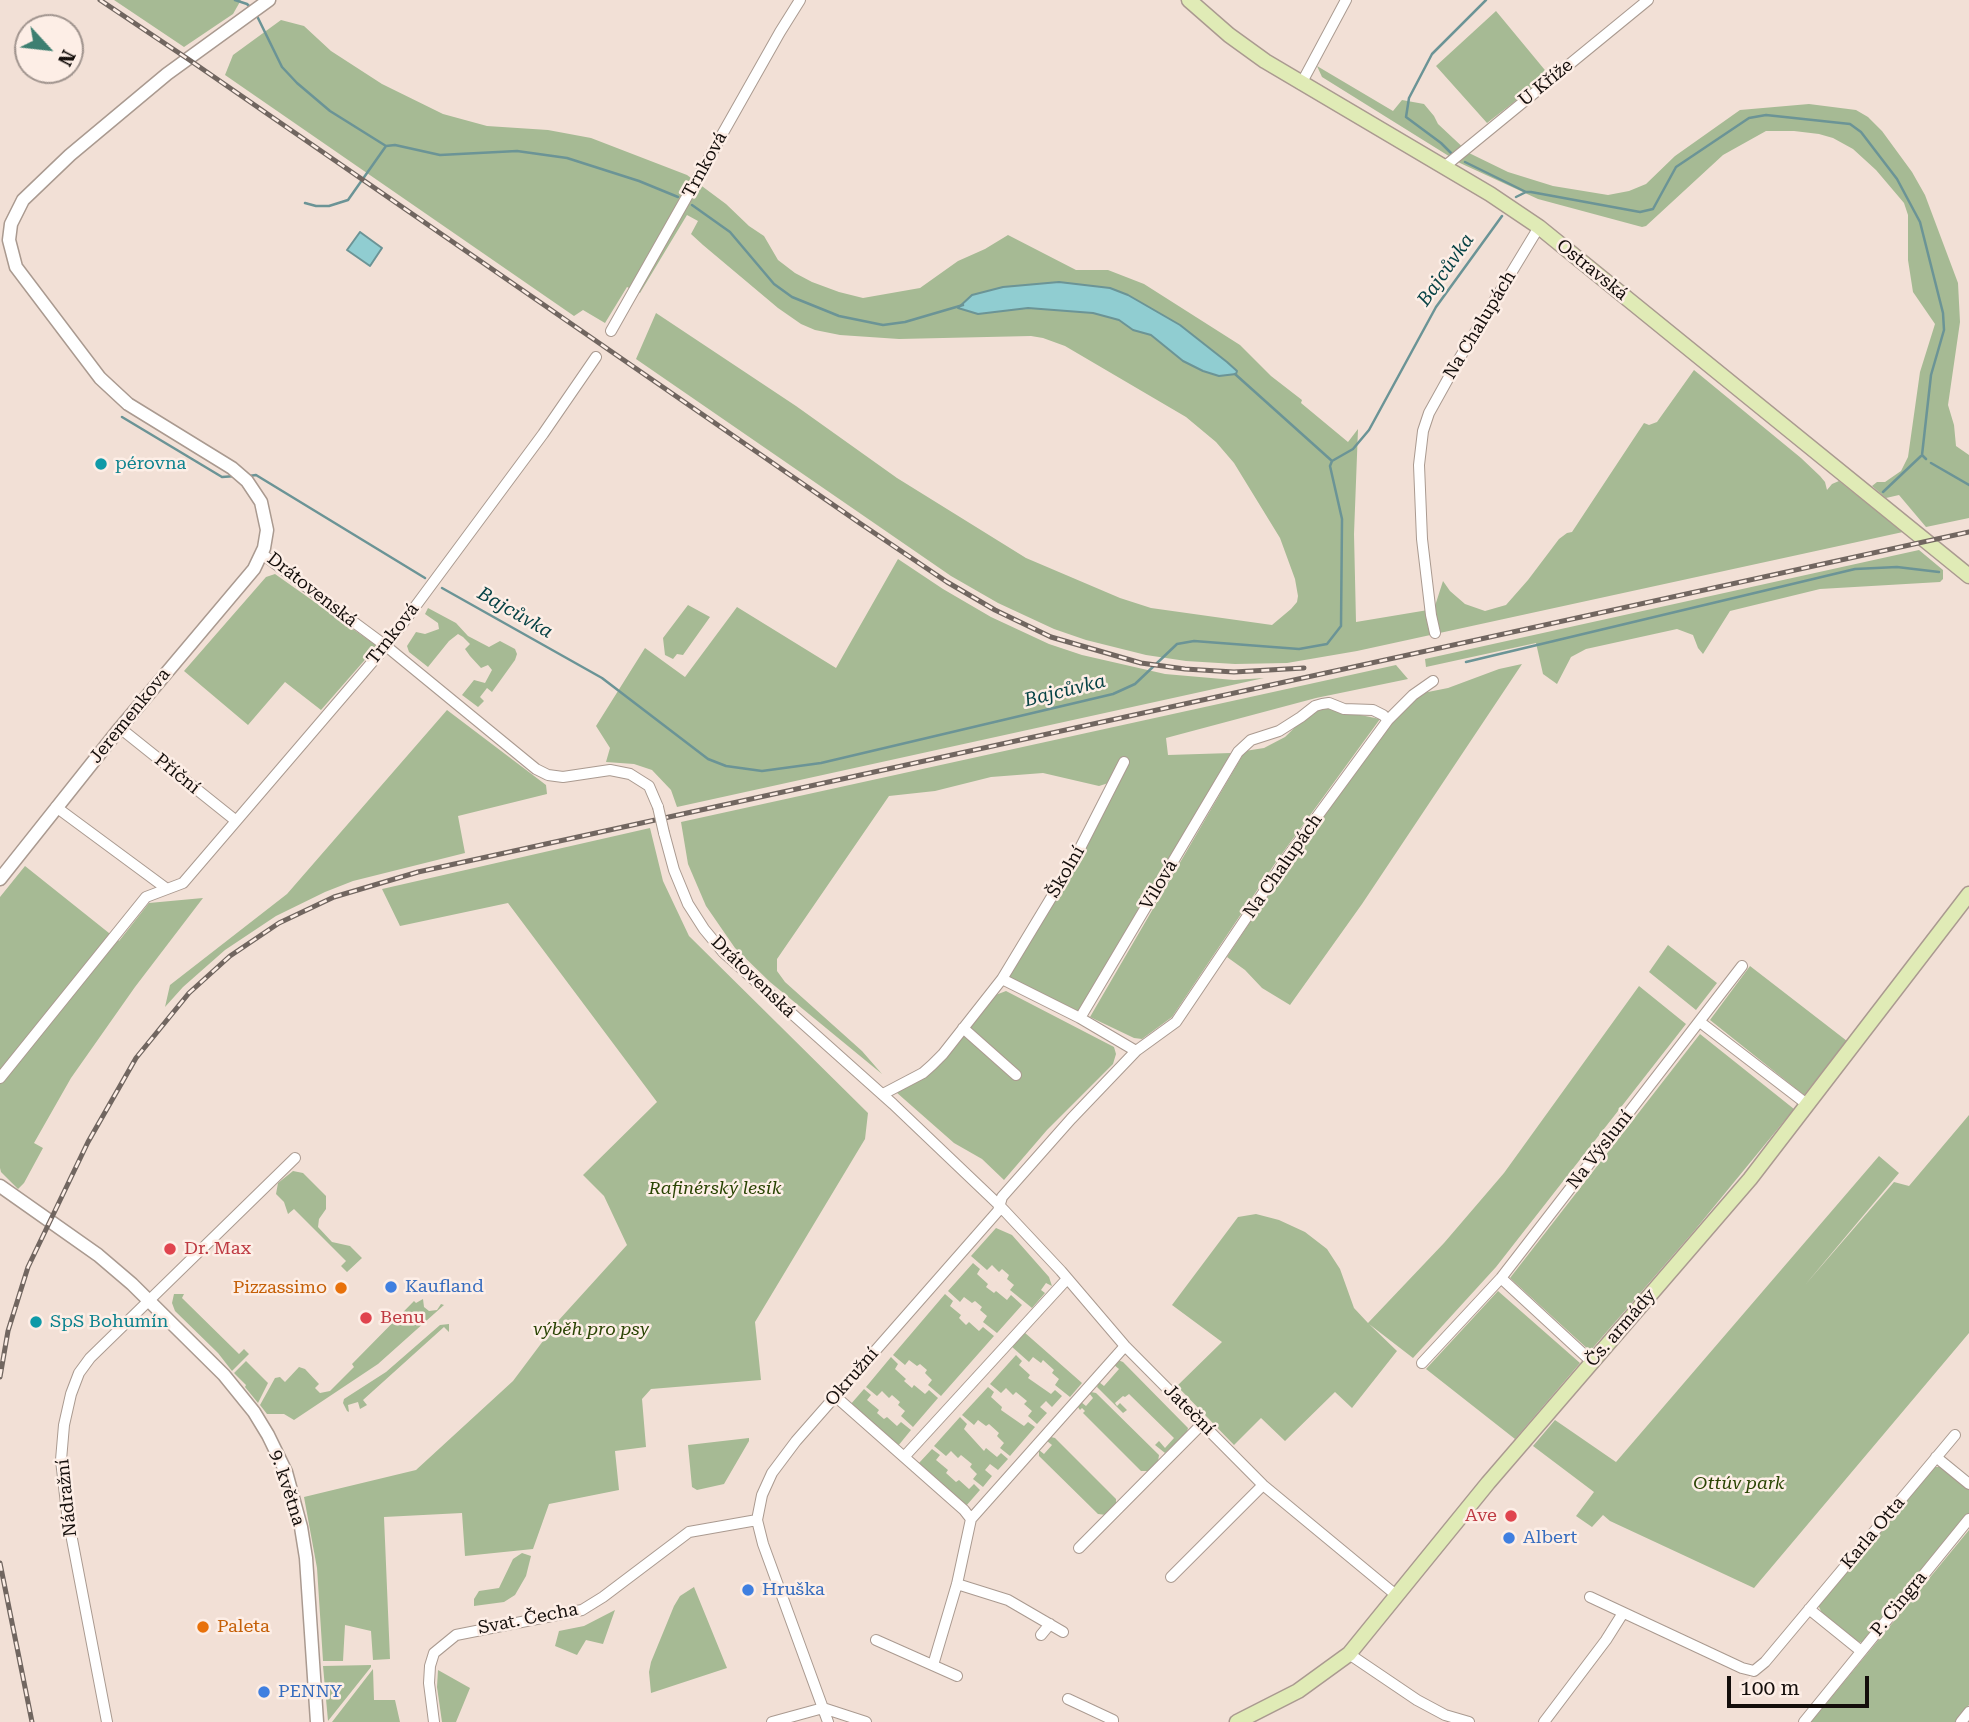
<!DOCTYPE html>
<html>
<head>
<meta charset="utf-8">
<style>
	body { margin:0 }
	#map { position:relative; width:1969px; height:1722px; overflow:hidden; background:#f2e0d6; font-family:"Roboto Serif",serif }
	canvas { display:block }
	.north { position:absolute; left:14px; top:14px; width:70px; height:70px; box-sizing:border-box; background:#fdeee6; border:2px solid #a0948e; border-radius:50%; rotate:117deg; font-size:19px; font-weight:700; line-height:28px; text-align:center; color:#140e0b }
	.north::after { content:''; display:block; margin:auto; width:24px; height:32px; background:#3d7f71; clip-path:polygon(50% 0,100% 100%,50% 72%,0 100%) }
	.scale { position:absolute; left:1727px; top:1676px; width:142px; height:32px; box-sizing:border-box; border:4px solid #140e0b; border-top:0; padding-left:9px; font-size:21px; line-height:24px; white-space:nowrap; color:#140e0b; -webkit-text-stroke:5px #fdeee6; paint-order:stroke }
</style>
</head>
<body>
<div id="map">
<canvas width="1969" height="1722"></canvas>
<div class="north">N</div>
<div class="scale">100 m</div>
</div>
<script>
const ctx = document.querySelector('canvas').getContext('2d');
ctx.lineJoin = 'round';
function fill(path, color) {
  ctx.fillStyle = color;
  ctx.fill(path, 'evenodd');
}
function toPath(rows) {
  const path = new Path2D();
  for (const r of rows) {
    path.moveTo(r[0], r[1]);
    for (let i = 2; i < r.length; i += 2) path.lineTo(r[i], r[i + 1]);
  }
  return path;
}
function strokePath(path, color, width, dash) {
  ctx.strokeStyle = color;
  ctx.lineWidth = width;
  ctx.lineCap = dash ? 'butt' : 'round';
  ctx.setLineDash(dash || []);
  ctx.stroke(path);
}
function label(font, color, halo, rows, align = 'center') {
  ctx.font = font + ' "Roboto Serif",serif';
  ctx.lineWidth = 5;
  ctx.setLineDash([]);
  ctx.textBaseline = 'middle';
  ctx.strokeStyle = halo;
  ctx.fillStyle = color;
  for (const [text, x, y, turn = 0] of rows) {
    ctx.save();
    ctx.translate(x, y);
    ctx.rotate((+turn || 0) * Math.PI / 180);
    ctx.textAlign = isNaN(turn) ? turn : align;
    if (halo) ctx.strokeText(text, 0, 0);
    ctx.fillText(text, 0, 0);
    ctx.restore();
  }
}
fill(toPath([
	[114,0,241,0,233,14,184,47],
	[1496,11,1549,75,1487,123,1436,66],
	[281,20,304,26,331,51,382,84,443,114,487,126,548,130,591,138,687,175,726,204,749,226,764,236,778,260,795,273,812,282,839,292,863,298,920,288,958,261,985,249,1008,235,1076,270,1108,270,1144,284,1240,345,1271,376,1302,400,1301,403,1348,442,1358,429,1354,534,1356,622,1434,609,1443,581,1450,591,1465,604,1485,611,1506,605,1528,580,1559,539,1567,533,1572,532,1644,423,1649,425,1657,422,1694,370,1801,458,1820,476,1825,482,1827,490,1832,484,1839,481,1903,532,1357,651,1287,663,1235,664,1186,661,1146,655,1086,640,1054,629,998,603,951,576,636,359,656,313,796,406,897,478,1026,558,1120,598,1151,608,1272,625,1291,609,1297,602,1298,596,1295,579,1280,538,1234,463,1216,442,1186,417,1065,346,1043,338,1031,336,899,339,840,335,815,330,801,324,778,308,703,245,691,234,698,221,687,215,640,293,627,287,605,323,583,310,574,316,225,75,233,55],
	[1059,282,1110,288,1128,295,1180,325,1236,371,1183,361,1151,335,1133,330,1119,320,1093,313,1028,308,978,314,1003,287],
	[1317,66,1393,111,1402,100,1424,104,1434,116,1438,124,1469,153,1508,172,1553,186,1608,195,1629,191,1646,184,1675,156,1740,110,1809,104,1856,110,1868,117,1882,131,1912,172,1925,195,1958,283,1960,322,1948,405,1954,425,1956,446,1969,455,1969,518,1926,527,1899,495,1886,498,1872,486,1877,482,1885,482,1901,471,1908,457,1920,372,1935,324,1913,292,1908,260,1908,215,1904,203,1876,170,1853,149,1833,138,1819,134,1794,131,1766,131,1723,155,1646,226,1642,227,1538,199,1460,163,1322,77],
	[1919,550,1943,570,1943,579,1940,582,1820,589,1730,611,1703,654,1698,648,1693,635,1677,629,1586,649,1571,657,1557,684,1543,674,1536,643,1426,667,1425,659],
	[898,559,943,589,991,617,1049,644,1082,655,1165,674,1234,680,1264,678,677,807,671,790,652,770,634,764,606,762,610,748,596,726,645,648,685,677,737,607,836,668],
	[275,574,377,646,321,710,285,682,248,725,184,671,266,577],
	[688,605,710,617,683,655,677,654,673,659,665,655,663,638],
	[428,608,456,623,468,636,489,647,500,641,515,649,517,654,515,660,492,692,487,688,480,697,484,701,478,707,462,695,474,680,485,683,492,670,488,665,481,668,470,656,465,649,470,644,463,637,458,634,449,641,428,667,409,652,407,646,416,632,425,634,439,629,438,623,425,614],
	[1522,664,1362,904,1290,1005,1262,988,1245,970,1227,957,1283,872,1388,726,1423,693,1448,688,1499,669],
	[1396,665,1408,679,1316,698,1166,738,1168,755,1231,753,1080,1012,1008,977,1118,780,1099,786,1043,773,991,777,935,791,889,796,777,959,777,971,785,982,862,1051,882,1074,770,982,735,948,706,906,688,864,681,822],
	[1321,707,1380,719,1276,862,1172,1017,1142,1039,1134,1038,1090,1017,1245,751,1264,748,1285,737,1314,709],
	[447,710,546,785,547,794,458,816,465,853,353,881,325,892,276,916,225,950,183,987,165,1007,170,985,287,894],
	[650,828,663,881,689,936,868,1113,865,1139,755,1322,761,1380,651,1389,642,1399,646,1447,615,1451,619,1490,549,1504,533,1549,465,1556,462,1513,384,1517,390,1659,373,1660,371,1631,345,1625,343,1661,323,1661,317,1568,304,1497,416,1470,513,1381,558,1321,627,1245,604,1196,583,1175,657,1102,508,903,400,926,382,889],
	[25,866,119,941,149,903,203,898,135,987,71,1078,34,1143,43,1148,24,1183,18,1189,1,1172,0,1168,0,897],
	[1668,945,1717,983,1696,1010,1649,972],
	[1750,966,1847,1041,1804,1095,1710,1020],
	[1639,986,1686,1024,1496,1267,1413,1358,1369,1324,1397,1351,1352,1408,1335,1392,1285,1441,1261,1418,1234,1445,1177,1386,1222,1342,1172,1305,1238,1217,1256,1214,1279,1220,1305,1232,1327,1249,1340,1269,1354,1308,1368,1323,1444,1243,1504,1173],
	[1006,991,1114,1047,1116,1054,1113,1064,1047,1130,1004,1180,982,1159,954,1143,896,1092,918,1081,946,1058,993,996],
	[1700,1034,1794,1109,1694,1231,1590,1351,1510,1278],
	[1969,1115,1969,1333,1754,1588,1610,1521,1603,1515,1592,1527,1576,1516,1594,1492,1533,1446,1555,1420,1616,1462,1879,1156,1899,1173,1805,1285,1894,1182,1909,1186],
	[293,1171,303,1173,326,1196,326,1209,319,1219,318,1227,332,1242,350,1246,362,1258,347,1272,341,1266,346,1261,294,1209,288,1214,284,1202,276,1194,278,1183],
	[996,1228,1012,1235,1049,1277,1052,1286,1046,1283,1041,1290,1045,1293,1032,1308,1010,1290,1014,1285,1007,1279,1009,1275,1002,1269,999,1272,992,1265,987,1270,971,1256],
	[973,1263,980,1269,977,1274,988,1284,986,1287,994,1293,996,1291,1007,1300,1011,1295,1022,1305,997,1333,983,1322,987,1316,980,1310,982,1307,975,1301,972,1303,964,1297,960,1302,948,1291],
	[1498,1291,1580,1363,1515,1439,1426,1369],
	[174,1294,184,1294,182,1298,239,1354,244,1349,249,1354,232,1371,218,1353,175,1311,172,1303],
	[945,1294,953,1301,950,1306,961,1315,959,1318,966,1325,969,1322,979,1331,983,1327,994,1336,941,1396,928,1385,932,1380,925,1373,927,1370,920,1364,917,1366,909,1360,905,1365,893,1355],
	[423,1299,424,1307,429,1311,437,1310,441,1304,444,1305,378,1364,294,1420,284,1414,267,1414,260,1405,275,1378,280,1377,285,1382,299,1367,305,1369,319,1384,315,1388,320,1393,330,1391,354,1367,352,1364,414,1301,416,1303],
	[449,1324,449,1332,444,1327,363,1400,367,1405,360,1409,358,1402,348,1405,349,1412,347,1411,343,1403,344,1399,386,1372,440,1325],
	[1024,1332,1082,1383,1070,1397,1055,1385,1059,1379,1052,1373,1054,1370,1043,1360,1041,1363,1033,1357,1029,1362,1011,1346],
	[1016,1355,1022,1361,1019,1365,1030,1375,1028,1378,1051,1394,1055,1390,1062,1396,1052,1407,1046,1401,1040,1407,1047,1413,1037,1424,1028,1416,1032,1411,1024,1404,1027,1401,1016,1392,1013,1395,1006,1388,1001,1393,990,1384],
	[891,1357,898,1364,895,1369,906,1379,904,1381,912,1388,914,1385,925,1394,929,1390,938,1398,913,1427,901,1416,905,1411,898,1405,900,1402,892,1395,889,1398,882,1391,877,1396,866,1387],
	[1118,1360,1123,1362,1188,1428,1187,1432,1165,1453,1155,1445,1159,1441,1165,1448,1174,1438,1129,1394,1125,1397,1123,1396,1115,1403,1117,1406,1120,1403,1127,1410,1123,1413,1097,1387,1099,1382,1104,1386,1119,1369,1114,1365],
	[246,1361,268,1383,258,1403,245,1387,246,1385,234,1373],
	[988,1387,994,1392,991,1397,1002,1407,1001,1410,1024,1426,1028,1422,1035,1427,1010,1456,1000,1448,1004,1443,997,1436,999,1433,989,1424,986,1426,978,1420,974,1425,962,1415],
	[864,1389,871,1395,867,1400,879,1410,877,1413,884,1419,887,1417,897,1426,901,1422,911,1430,898,1446,850,1405],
	[1091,1392,1096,1393,1159,1455,1158,1462,1149,1471,1141,1471,1083,1413,1085,1411,1082,1408,1080,1410,1078,1407,1081,1402,1086,1406,1093,1398,1089,1393],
	[960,1417,967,1424,964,1429,984,1451,986,1448,997,1457,1001,1453,1008,1459,998,1470,990,1464,985,1470,992,1476,983,1487,973,1479,977,1474,970,1467,972,1464,961,1455,958,1458,951,1451,946,1456,934,1446],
	[1051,1437,1055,1438,1116,1499,1116,1504,1106,1515,1098,1514,1039,1456,1039,1450,1044,1454,1052,1445,1047,1441],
	[749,1438,749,1441,724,1484,697,1490,692,1487,688,1445],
	[932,1449,940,1455,936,1460,948,1470,946,1473,956,1482,959,1480,969,1489,974,1484,980,1490,966,1506,919,1463],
	[1935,1467,1940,1467,1969,1489,1969,1514,1864,1643,1855,1641,1822,1613,1818,1605],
	[1969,1530,1969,1705,1956,1722,1811,1722],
	[522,1553,531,1556,526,1576,515,1595,504,1602,474,1606,474,1599,479,1591,499,1588,513,1559],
	[694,1587,727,1668,651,1693,649,1672,651,1662,674,1606,680,1596],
	[615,1610,603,1644,586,1640,577,1655,555,1646,559,1631,584,1626],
	[371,1665,371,1667,328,1721,323,1666],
	[373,1669,374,1700,395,1700,400,1722,332,1722],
	[438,1670,470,1688,456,1722,442,1722,437,1687]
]), '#a6ba94');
const water = toPath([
	[360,232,382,248,370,266,347,250,360,232],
	[1059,282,1110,288,1128,295,1180,325,1227,362,1237,371,1236,374,1219,376,1203,371,1183,361,1151,335,1133,330,1119,320,1093,313,1028,308,978,314,958,308,972,295,1003,287,1059,282]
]);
fill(water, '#90cdd1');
strokePath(water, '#6b9496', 2);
strokePath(toPath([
	[235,0,247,4,251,8],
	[257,16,282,67,297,83,330,111,386,146],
	[1452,154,1441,143,1406,117,1409,98,1432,54,1486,0],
	[1465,162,1526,192],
	[1516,197,1526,192,1531,192,1640,212,1653,209,1676,167,1749,118,1766,115,1850,124,1861,132,1897,179,1920,222,1943,313,1944,330,1931,375,1922,455,1926,459],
	[305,203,316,206,329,206,348,200,386,146,395,145,440,155,517,151,567,158,639,181,678,197],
	[692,205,730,232,774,284,792,297,839,316,883,325,905,322,963,305],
	[1235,374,1332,461],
	[122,417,222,477,236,476],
	[1931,463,1969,485],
	[249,476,256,475,425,578],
	[1883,492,1921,456],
	[442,588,602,678,708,759,726,766,762,771,821,763,1113,694,1135,684,1177,644,1194,641,1299,649,1327,644,1341,626,1342,519,1330,466,1332,461,1353,449,1369,430,1436,307,1502,216],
	[1466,662,1855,569,1897,567,1939,572]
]), '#6b9496', 2.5);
const minor = toPath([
	[1301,84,1346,0],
	[1444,167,1648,0],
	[611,331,780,32,800,0],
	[262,554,386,646,536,769,548,775,563,777,610,770,630,774,649,786,658,807],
	[1435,633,1431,615,1422,539,1419,465,1423,431,1429,413,1459,359,1539,227],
	[120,728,235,820],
	[56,807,167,889],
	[664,833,674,870,688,904,704,929,723,952,893,1104,1000,1206,1061,1271,1125,1346,1263,1485,1396,1595],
	[1002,979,1080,1018,1136,1051],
	[1080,1018,1238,752,1251,740,1279,731,1301,717,1315,706,1322,704,1329,703,1344,709,1373,710,1383,715,1388,720],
	[1700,1022,1808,1105],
	[963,1028,1016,1075],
	[0,1078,146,897,183,883,386,646,543,434,596,357],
	[883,1094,923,1073,932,1065,943,1054,1002,979,1074,860,1124,762],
	[1501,1278,1592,1362],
	[1422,1363,1501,1278,1742,966],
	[835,1396,964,1510,971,1519,957,1584,933,1665],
	[904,1457,1067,1279],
	[1936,1457,1969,1484],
	[971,1519,1125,1346],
	[1079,1548,1202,1424],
	[1171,1577,1263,1485],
	[957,1584,1008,1600,1063,1632],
	[1590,1597,1742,1668,1754,1671,1765,1662,1955,1435],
	[1809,1609,1861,1651],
	[1041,1635,1050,1624],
	[876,1640,957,1676],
	[1349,1654,1417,1700,1445,1715,1469,1722],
	[1068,1699,1113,1720,1113,1722],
	[107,1722,67,1513,61,1460,64,1425,71,1394,79,1373,90,1358,295,1158],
	[434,1722,429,1683,430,1666,434,1653,456,1635,582,1610,603,1597,689,1532,757,1520],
	[772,1722,823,1708,866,1722],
	[828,1722,763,1544,757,1520,762,1495,772,1473,796,1441,998,1211,1002,1197,1071,1119,1136,1051,1176,1022,1286,859,1388,720,1413,695,1433,681],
	[1544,1722,1606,1640,1623,1613],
	[1804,1722,1969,1519],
	[1961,1722,1969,1712]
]);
const tertiary = toPath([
	[0,879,120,728,254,569,264,548,267,530,261,502,247,481,232,468,128,404,100,378,16,267,9,240,11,224,23,200,70,155,167,74,269,0],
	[0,1186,98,1255,132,1284,224,1375,254,1412,268,1435,286,1472,301,1527,306,1558,317,1722]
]);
const secondary = toPath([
	[1189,0,1229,35,1265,61,1490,194,1539,227,1969,576],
	[1237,1722,1298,1691,1349,1654,1488,1483,1750,1179,1969,894]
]);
strokePath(minor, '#aa9a90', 12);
strokePath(tertiary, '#aa9a90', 15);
strokePath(secondary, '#aa9a90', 17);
strokePath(minor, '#fff', 10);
strokePath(tertiary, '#fff', 12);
strokePath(secondary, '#e0ebb6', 14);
const rail = toPath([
	[100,0,188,59,861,524,947,582,995,610,1051,637,1141,663,1185,669,1234,672,1304,668],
	[0,1377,8,1331,28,1267,88,1142,136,1058,189,993,230,956,279,923,334,897,418,872,1969,532],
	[0,1563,32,1722]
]);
strokePath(rail, '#716660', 5);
strokePath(rail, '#fdeee6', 2.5, [8]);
const minorBridge = toPath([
	[658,807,664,833]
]);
strokePath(minorBridge, '#aa9a90', 12, []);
strokePath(minorBridge, '#fff', 10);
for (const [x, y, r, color] of [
	[101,464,7,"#0f9aa8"],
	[170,1249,7,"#e0444e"],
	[391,1287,7,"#3f7fe0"],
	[341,1288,7,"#e8710a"],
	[366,1318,7,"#e0444e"],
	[36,1322,7,"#0f9aa8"],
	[1511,1516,7,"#e0444e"],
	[1509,1538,7,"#3f7fe0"],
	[748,1590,7,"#3f7fe0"],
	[203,1627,7,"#e8710a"],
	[264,1692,7,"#3f7fe0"]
]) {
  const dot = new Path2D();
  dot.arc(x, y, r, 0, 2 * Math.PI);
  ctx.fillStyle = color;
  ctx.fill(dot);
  strokePath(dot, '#fdeee6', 2.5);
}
label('18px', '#140e0b', '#fdeee6', [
	["U Kříže",1546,83,-39],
	["Trnková",705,165,-61],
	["Ostravská",1592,270,39],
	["Na Chalupách",1480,325,-59],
	["Drátovenská",312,590,38],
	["Trnková",393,634,-52],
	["Jeremenkova",130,716,-51],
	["Příční",177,774,39],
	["Na Chalupách",1283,866,-55],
	["Školní",1066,872,-60],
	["Vilová",1159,885,-59],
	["Drátovenská",753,977,44],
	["Na Výsluní",1600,1150,-52],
	["Čs. armády",1621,1328,-49],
	["Okružní",852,1377,-49],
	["Jateční",1189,1410,45],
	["9. května",287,1488,72],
	["Nádražní",67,1498,-96],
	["Karla Otta",1873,1533,-50],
	["P. Cingra",1899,1604,-51],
	["Svat. Čecha",528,1619,-11]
]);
label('18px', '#0d838f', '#fdeee6', [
	["pérovna",115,464],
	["SpS Bohumín",50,1322]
], 'left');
label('italic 18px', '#2a4403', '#fdeee6', [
	["Rafinérský lesík",715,1189],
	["výběh pro psy",591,1330],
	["Ottúv park",1739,1484]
]);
label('18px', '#be3a42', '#fdeee6', [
	["Dr. Max",184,1249],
	["Benu",380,1318],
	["Ave",1497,1516,"right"]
], 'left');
label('18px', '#366cbe', '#fdeee6', [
	["Kaufland",405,1287],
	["Albert",1523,1538],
	["Hruška",762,1590],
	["PENNY",278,1692]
], 'left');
label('18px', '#c56008', '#fdeee6', [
	["Pizzassimo",327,1288],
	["Paleta",217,1627,"left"]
], 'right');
label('italic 19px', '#064245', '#fdeee6', [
	["Bajcůvka",1446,270,-55],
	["Bajcůvka",515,613,30],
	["Bajcůvka",1065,691,-14]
]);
</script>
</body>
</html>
